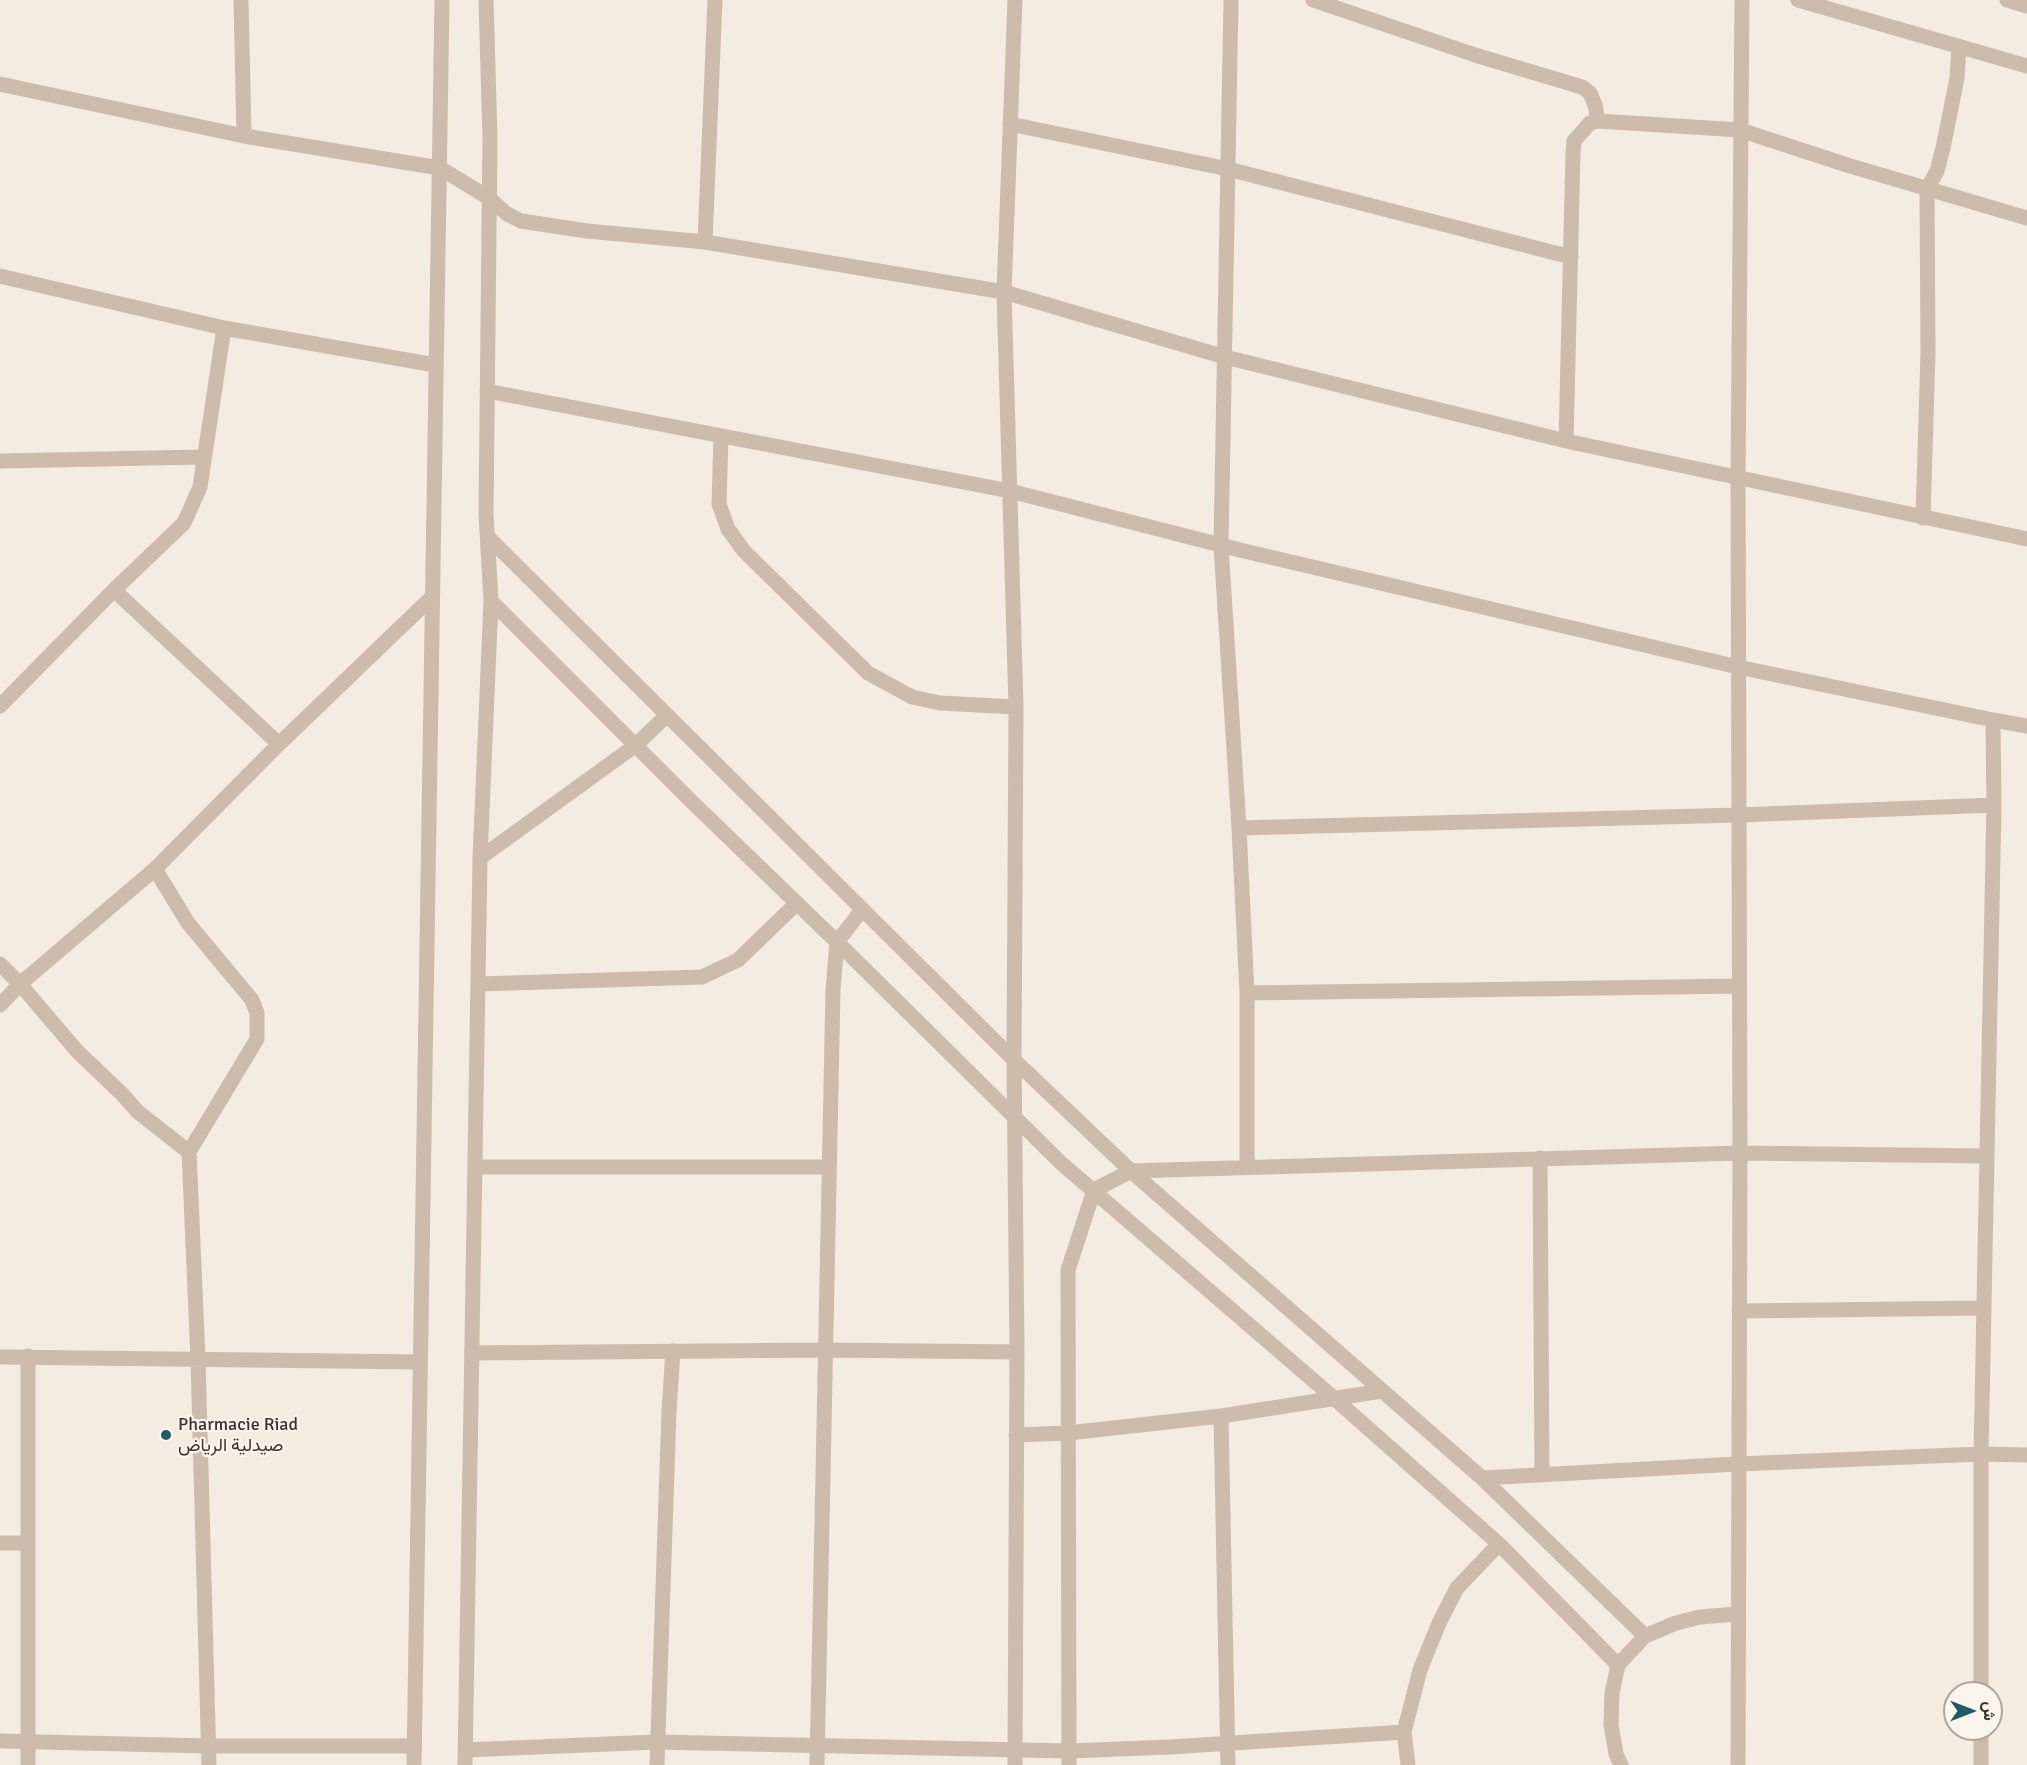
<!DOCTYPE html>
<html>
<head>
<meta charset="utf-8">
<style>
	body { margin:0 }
	#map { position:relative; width:2027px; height:1765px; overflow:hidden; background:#f4ebe1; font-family:Signika,Vazirmatn,sans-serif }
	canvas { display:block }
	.north { position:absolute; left:1943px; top:1681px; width:60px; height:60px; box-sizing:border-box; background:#fbf5ee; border:2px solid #aea6a0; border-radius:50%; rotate:90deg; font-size:16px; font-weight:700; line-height:24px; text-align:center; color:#3b302b }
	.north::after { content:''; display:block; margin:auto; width:21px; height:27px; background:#1f5a5e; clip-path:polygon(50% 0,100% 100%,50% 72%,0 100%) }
</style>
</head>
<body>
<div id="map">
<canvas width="2027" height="1765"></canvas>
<div class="north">ش</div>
</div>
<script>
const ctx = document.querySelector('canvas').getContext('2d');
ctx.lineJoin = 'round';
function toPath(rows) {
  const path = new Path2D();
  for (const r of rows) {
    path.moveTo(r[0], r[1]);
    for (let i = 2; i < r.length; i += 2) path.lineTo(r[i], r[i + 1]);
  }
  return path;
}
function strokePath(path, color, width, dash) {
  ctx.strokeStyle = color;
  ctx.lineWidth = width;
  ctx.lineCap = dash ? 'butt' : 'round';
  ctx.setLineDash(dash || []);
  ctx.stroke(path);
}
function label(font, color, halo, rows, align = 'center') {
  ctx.font = font + ' Signika,Vazirmatn,sans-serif';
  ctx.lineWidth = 4.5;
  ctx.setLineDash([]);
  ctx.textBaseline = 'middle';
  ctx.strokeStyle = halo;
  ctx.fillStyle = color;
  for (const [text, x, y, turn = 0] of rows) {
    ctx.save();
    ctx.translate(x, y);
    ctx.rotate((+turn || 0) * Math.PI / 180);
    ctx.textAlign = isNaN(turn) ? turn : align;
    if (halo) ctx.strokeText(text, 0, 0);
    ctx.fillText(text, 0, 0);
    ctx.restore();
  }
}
strokePath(toPath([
	[241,0,244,136],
	[1015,0,1004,292,1016,707,1014,1060,1017,1352,1015,1765],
	[1231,0,1221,546,1239,828,1247,993,1247,1167],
	[1313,0,1475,55,1582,87,1590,93,1595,105,1598,121],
	[1798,0,2027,66],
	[2007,0,2027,6],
	[0,84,244,136,440,168,489,198,507,214,521,221,587,231,705,242,1004,292,1225,357,1566,441,2027,539],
	[1010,124,1228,169,1571,257],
	[705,242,715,0],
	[0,276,224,328,435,365],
	[487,391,1010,491,1240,550,1738,667,1993,720],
	[721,436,719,504,728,529,744,551,868,673,912,697,940,703,1016,707],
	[1566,441,1573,153,1574,141,1590,123,1598,121,1740,130,1847,165,2027,218],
	[0,461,203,457],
	[1923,518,1928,353,1927,189,1937,171,1943,148,1957,78,1959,46],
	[489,538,1014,1060,1131,1171,1482,1478,1645,1636],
	[114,590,279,744],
	[491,601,690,800,837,942,1061,1163,1335,1399,1499,1544,1618,1665],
	[0,706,114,590,184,523,200,487,224,328],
	[1239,828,1739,815,1994,805],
	[480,858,636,745,667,715],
	[155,869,188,923,252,1000,257,1013,257,1039,189,1152],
	[0,964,20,984,77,1051,123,1095,138,1112,189,1152,198,1359,209,1765],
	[479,984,702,977,738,960,797,903],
	[1247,993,1739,986],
	[0,1005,20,984,155,869,279,744,432,597],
	[1540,1158,1542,1474],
	[475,1167,829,1167],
	[1739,1311,1983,1308],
	[472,1353,825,1350,1017,1352],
	[28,1356,28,1765],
	[0,1357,420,1362],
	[1016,1435,1068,1433,1221,1416],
	[1482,1478,1738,1464,1981,1454,2027,1455],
	[0,1543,28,1543],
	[1981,1693,1981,1454,1994,805,1993,720,2027,726],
	[1981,1729,1981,1765],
	[1404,1732,1408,1765],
	[0,1741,209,1746,414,1746],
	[465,1750,656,1742,1069,1751,1170,1747,1404,1732,1420,1670,1439,1623,1457,1588,1499,1544],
	[414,1765,442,0],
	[465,1765,480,858,491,601,486,514,490,138,486,0],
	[657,1765,669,1411,673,1351],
	[817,1765,833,990,837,942,862,910],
	[1069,1765,1068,1270,1094,1190,1131,1171,1740,1153,1986,1156],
	[1228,1765,1221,1416,1382,1391],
	[1621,1765,1616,1754,1611,1725,1612,1693,1618,1665,1645,1636,1676,1623,1700,1617,1737,1614],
	[1738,1765,1740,1153,1738,479,1742,0]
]), '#cdbbac', 15);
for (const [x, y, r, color] of [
	[166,1435,6,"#1f5a5e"]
]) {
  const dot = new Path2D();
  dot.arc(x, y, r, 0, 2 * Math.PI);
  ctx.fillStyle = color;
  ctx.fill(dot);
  strokePath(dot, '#fbf5ee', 2);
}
label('18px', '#3b302b', '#fbf5ee', [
	["Pharmacie Riad",178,1425],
	["صيدلية الرياض",178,1446]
], 'left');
</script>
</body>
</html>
